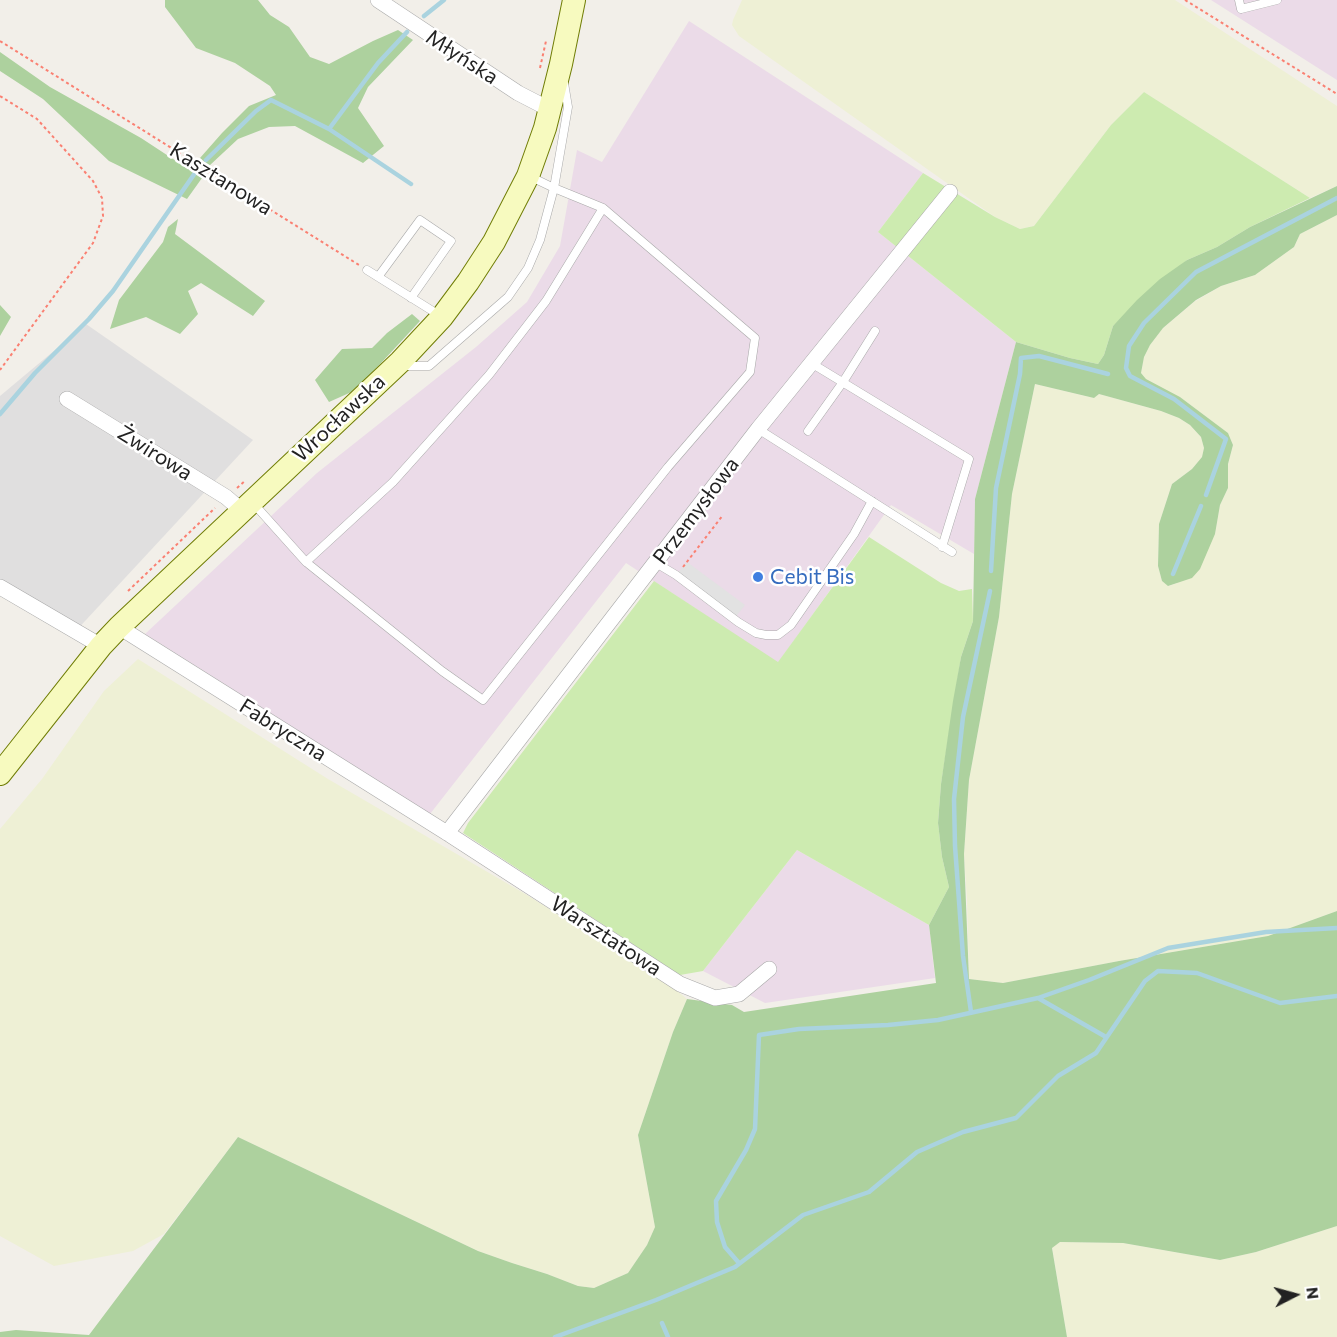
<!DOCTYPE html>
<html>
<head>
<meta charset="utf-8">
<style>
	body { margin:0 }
	#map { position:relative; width:1337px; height:1337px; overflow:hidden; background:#f2efe9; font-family:Commissioner,sans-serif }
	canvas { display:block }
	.north { position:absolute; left:1265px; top:1265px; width:60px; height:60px; -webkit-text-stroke:4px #fff; paint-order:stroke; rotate:84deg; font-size:16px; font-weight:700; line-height:24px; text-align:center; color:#222 }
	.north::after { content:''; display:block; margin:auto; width:21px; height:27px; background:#222; clip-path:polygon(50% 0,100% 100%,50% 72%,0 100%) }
</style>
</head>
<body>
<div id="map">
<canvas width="1337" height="1337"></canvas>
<div class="north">N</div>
</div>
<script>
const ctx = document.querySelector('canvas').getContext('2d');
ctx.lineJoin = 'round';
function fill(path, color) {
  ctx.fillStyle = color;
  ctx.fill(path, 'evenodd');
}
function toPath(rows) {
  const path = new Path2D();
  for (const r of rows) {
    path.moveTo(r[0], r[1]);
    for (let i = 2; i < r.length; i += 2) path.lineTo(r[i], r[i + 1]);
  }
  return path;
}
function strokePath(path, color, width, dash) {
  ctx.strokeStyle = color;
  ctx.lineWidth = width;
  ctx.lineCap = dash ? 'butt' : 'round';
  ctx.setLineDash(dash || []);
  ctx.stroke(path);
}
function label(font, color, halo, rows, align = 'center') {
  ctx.font = font + ' Commissioner,sans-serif';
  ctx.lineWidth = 5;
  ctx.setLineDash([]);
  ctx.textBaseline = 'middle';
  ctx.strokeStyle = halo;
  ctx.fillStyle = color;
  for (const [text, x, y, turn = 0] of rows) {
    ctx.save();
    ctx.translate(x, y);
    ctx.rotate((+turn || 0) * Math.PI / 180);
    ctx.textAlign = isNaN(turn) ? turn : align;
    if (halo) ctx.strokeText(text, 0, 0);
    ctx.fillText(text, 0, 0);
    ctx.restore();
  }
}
fill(toPath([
	[86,324,253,440,73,634,0,593,0,396]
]), '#e0dfdf');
fill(toPath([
	[1211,0,1337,0,1337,80],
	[689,21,923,173,878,232,1016,342,975,499,974,554,891,505,778,663,626,563,430,814,145,634,317,473,476,347,527,302,560,246,577,150,602,162],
	[797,850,929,925,935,978,765,1003,703,971]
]), '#ebdbe8');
fill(toPath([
	[742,0,1175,0,1337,106,1337,186,1310,198,1144,92,1111,125,1034,226,1020,229,995,217,739,36,732,25,733,20],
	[1337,215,1337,911,1268,936,1119,961,1003,983,969,979,967,900,964,854,969,780,999,617,1012,494,1035,384,1094,398,1099,394,1161,411,1179,418,1190,425,1201,437,1204,448,1202,457,1192,469,1172,484,1159,524,1158,566,1162,581,1169,586,1177,583,1215,534,1220,505,1228,488,1228,464,1233,445,1228,433,1180,397,1146,379,1141,373,1144,357,1150,345,1162,329,1194,302,1221,286,1255,275,1294,247,1300,234],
	[138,659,328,779,527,895,670,985,687,999,673,1032,638,1135,655,1227,647,1245,628,1273,594,1288,578,1286,547,1274,512,1263,478,1251,238,1137,164,1234,133,1251,54,1266,0,1236,0,829,42,779,104,691],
	[1337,1226,1337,1337,1067,1337,1052,1247,1060,1242,1123,1243,1220,1260,1256,1252]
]), '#eef0d5');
fill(toPath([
	[1144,92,1310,198,1250,227,1217,247,1187,260,1113,326,1104,355,1098,364,1070,358,1016,342,878,232,923,173,995,217,1020,229,1034,226,1111,125],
	[869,537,941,583,959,591,972,589,973,621,961,657,941,784,938,823,942,857,949,887,929,925,797,850,703,971,680,975,463,833,468,823,654,581,778,662]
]), '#cdebb0');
fill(toPath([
	[165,0,258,0,270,15,289,27,310,57,329,64,373,41,398,30,413,40,368,87,358,108,384,146,363,163,295,126,269,127,238,139,209,166,200,158,222,133,249,106,276,95,270,86,235,63,196,48,165,7],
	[0,52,50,87,141,138,202,178,187,199,109,161,43,99,0,71],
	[1337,186,1337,215,1300,234,1294,247,1255,275,1221,286,1196,300,1163,328,1150,345,1144,357,1141,373,1146,379,1180,397,1228,433,1233,445,1228,464,1228,488,1220,505,1215,534,1200,569,1192,578,1168,586,1162,581,1158,566,1159,524,1172,484,1192,469,1202,457,1204,448,1201,437,1190,425,1179,418,1161,411,1099,394,1094,398,1035,384,1012,494,999,617,969,780,964,854,969,979,1003,983,1119,961,1268,936,1337,911,1337,1226,1256,1252,1220,1260,1123,1243,1060,1242,1052,1248,1067,1337,0,1337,0,1332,16,1330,89,1335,238,1137,478,1251,512,1263,547,1274,578,1286,594,1288,628,1273,647,1245,655,1227,638,1135,673,1032,687,999,732,1005,744,1012,936,983,929,925,949,887,942,857,938,823,941,784,953,701,961,657,973,621,975,499,1016,342,1070,358,1098,364,1104,355,1113,326,1137,300,1160,279,1187,260,1217,247,1250,227],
	[178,219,175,234,265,301,253,316,201,283,188,291,198,314,180,334,146,317,110,329,119,300,163,242,168,227],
	[0,305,11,317,0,336],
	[412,314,420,321,356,390,329,402,315,380,342,349,372,348,387,333]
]), '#add19e');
fill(toPath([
	[687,562,745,605,734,619,676,575]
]), '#e2e2e2');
strokePath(toPath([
	[424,16,444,0],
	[329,129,378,63,407,32],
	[206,160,256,111,271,100,329,129,411,184],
	[0,414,35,373,89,319,113,291,195,173],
	[1206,495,1226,439,1174,399,1130,376,1126,368,1129,346,1144,323,1196,272,1337,198],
	[991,571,996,488,1020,374,1021,358,1039,356,1108,374],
	[1173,574,1201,506],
	[1038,998,1089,980,1168,948,1266,932,1337,928],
	[971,1012,963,956,955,846,954,799,963,717,990,591],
	[739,1263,725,1247,717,1222,716,1201,746,1150,755,1129,759,1035,799,1029,888,1025,938,1020,1038,998,1106,1037],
	[662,1323,668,1337],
	[555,1337,656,1300,735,1267,803,1215,869,1192,917,1152,963,1132,1016,1118,1058,1076,1096,1053,1145,981,1158,971,1197,973,1280,1003,1337,996]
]), '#aad3df', 4.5);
const lane = toPath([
	[1239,0,1241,9,1277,0],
	[529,176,554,188,568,107,564,83],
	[367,270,439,315],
	[378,277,420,220,451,241,411,298],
	[811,363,969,459,942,547],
	[758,429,952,552],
	[808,431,843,382,875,331],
	[254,504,306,562,442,671,483,700,668,467,750,372,755,338,603,208],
	[306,562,393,482,489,375,546,301,603,208,554,188,540,240,528,268,508,297,429,366,403,366],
	[656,563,676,575,738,622,756,633,766,635,778,635,791,625,854,534,872,501]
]);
const street = toPath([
	[378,0,518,93,549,109],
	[67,399,226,497,241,510],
	[0,587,101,646],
	[119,627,447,833,680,984,715,998,739,994,769,969],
	[447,833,758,429,950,192]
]);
const secondary = toPath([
	[0,774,101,646,119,627,400,362,442,317,468,282,494,242,528,176,545,128,561,64,574,0]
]);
strokePath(lane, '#a9a9a9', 9);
strokePath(street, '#a9a9a9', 16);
strokePath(secondary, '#707d05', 24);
strokePath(toPath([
	[1185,0,1337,94],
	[0,41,359,265],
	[540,68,546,41],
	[0,96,37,119,93,181,102,198,103,216,93,243,0,370],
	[237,488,246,480],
	[683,567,723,515],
	[128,591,215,508]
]), '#fa8072', 2, [3, 3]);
strokePath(lane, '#fff', 8);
strokePath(street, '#fff', 15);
strokePath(secondary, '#f7fabf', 22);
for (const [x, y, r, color] of [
	[758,577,6,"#3f7fe0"]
]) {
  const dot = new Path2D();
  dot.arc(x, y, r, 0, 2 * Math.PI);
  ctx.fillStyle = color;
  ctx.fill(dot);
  strokePath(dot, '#fff', 2);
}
label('21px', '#222', '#fff', [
	["Młyńska",462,57,33],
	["Kasztanowa",221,179,32],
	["Wrocławska",339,418,-43],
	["Żwirowa",155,453,32],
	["Przemysłowa",696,511,-53],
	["Fabryczna",283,730,32],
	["Warsztatowa",606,936,33]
]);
label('21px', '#366cbe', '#fff', [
	["Cebit Bis",770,577]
], 'left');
</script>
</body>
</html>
